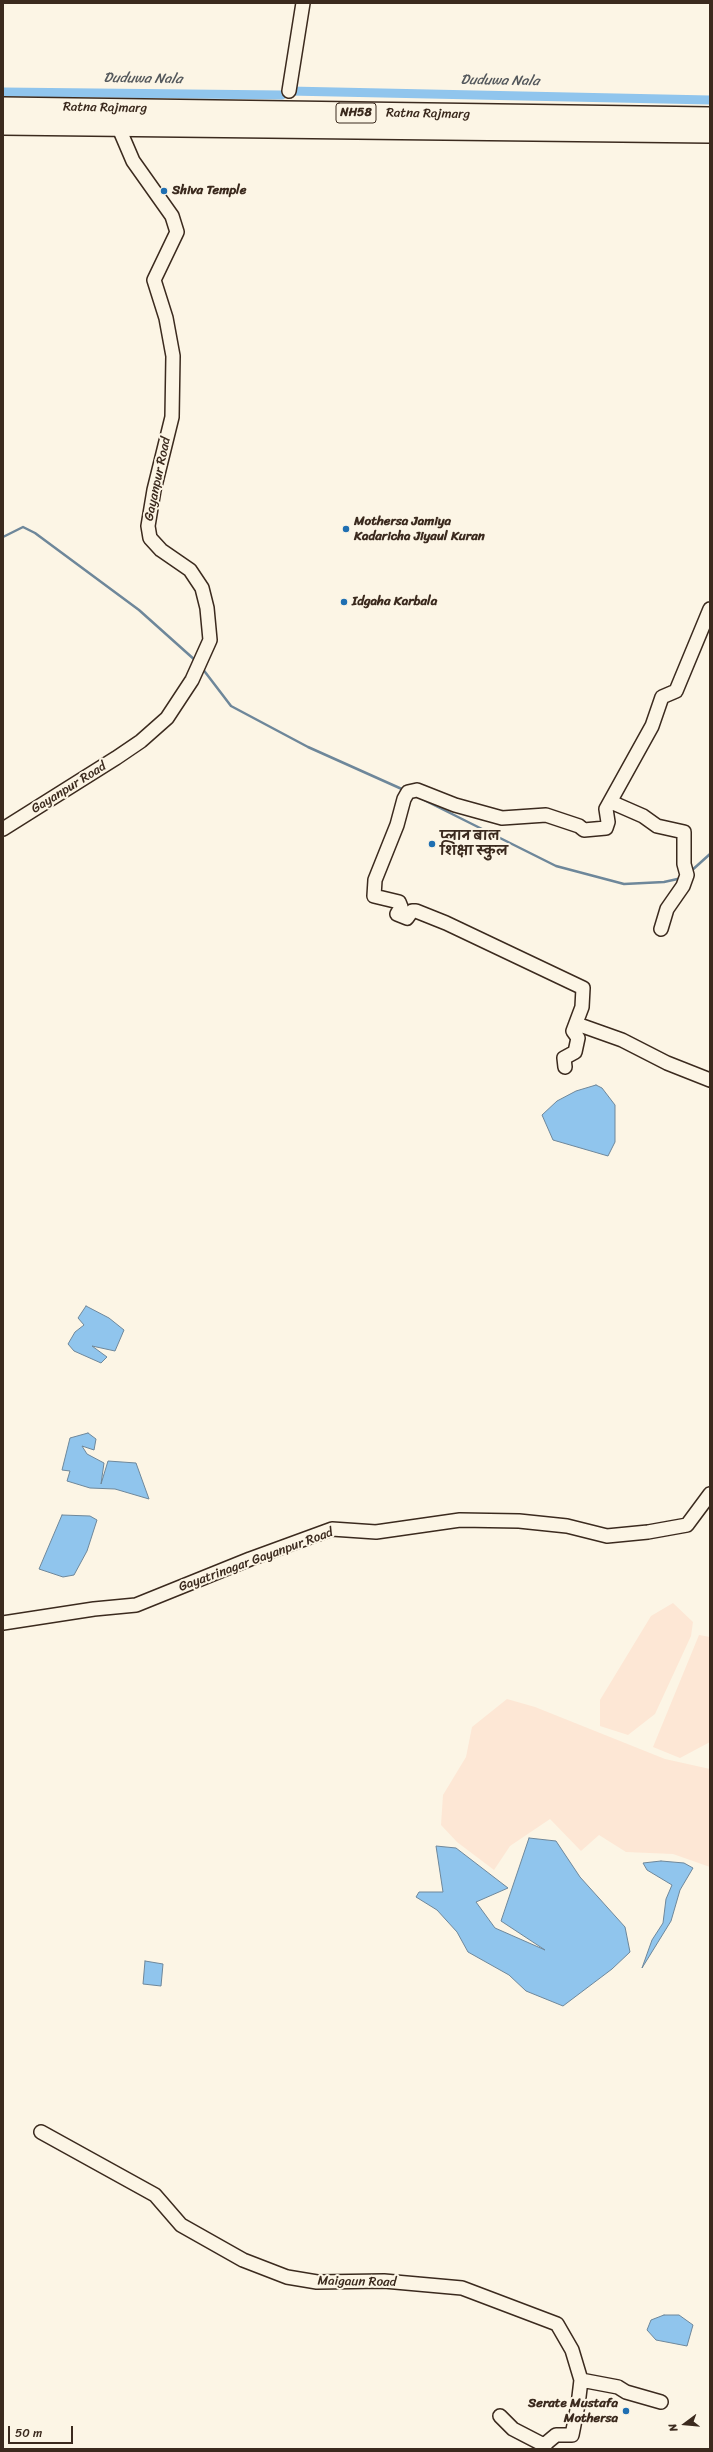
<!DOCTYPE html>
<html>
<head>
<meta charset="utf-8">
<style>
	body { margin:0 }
	#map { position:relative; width:713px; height:2452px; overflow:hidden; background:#fcf5e5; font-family:Sriracha,sans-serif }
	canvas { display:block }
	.frame { position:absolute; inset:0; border:4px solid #3b2a1e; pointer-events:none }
	.north { position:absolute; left:665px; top:2404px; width:40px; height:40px; -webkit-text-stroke:3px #fcf5e5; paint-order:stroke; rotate:254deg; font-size:11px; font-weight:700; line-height:16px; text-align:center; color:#3b2a1e }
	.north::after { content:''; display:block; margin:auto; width:14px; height:18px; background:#3b2a1e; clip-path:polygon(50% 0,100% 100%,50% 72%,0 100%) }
	.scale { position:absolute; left:8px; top:2426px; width:65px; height:18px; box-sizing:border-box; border:2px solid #3b2a1e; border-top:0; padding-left:5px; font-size:12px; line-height:14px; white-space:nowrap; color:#3b2a1e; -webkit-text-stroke:3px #fcf5e5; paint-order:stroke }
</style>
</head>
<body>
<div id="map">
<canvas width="713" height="2452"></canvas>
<div class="frame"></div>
<div class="north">N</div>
<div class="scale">50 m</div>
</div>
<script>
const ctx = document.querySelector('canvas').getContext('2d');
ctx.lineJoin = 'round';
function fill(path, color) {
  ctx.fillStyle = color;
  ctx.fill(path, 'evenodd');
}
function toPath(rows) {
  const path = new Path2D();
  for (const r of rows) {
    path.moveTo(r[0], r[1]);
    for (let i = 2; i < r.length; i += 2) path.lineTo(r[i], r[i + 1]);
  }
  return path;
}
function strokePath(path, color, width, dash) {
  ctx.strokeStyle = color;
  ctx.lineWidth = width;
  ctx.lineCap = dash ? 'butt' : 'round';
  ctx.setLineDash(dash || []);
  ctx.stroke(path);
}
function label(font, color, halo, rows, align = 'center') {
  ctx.font = font + ' Sriracha,"Playpen Sans Deva",sans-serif';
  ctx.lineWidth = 4;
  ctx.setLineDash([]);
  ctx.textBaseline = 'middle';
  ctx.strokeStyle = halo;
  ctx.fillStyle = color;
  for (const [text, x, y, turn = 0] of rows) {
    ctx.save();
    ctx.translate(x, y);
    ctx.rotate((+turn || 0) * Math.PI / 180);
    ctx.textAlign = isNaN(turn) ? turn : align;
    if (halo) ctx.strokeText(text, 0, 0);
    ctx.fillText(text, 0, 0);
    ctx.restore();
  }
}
fill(toPath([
	[673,1603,693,1622,691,1636,655,1714,628,1735,600,1726,600,1700,651,1616],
	[699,1635,710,1637,710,1742,680,1758,653,1747],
	[507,1699,535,1707,665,1759,710,1769,710,1867,673,1854,626,1852,599,1835,581,1851,550,1819,510,1846,494,1870,457,1842,441,1825,443,1795,466,1757,472,1727]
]), '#fde7d5');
const water = toPath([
	[596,1085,602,1088,615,1105,615,1142,608,1156,553,1140,542,1115,557,1101,576,1091,596,1085],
	[86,1306,109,1318,124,1330,115,1351,92,1346,107,1357,101,1363,74,1351,68,1344,75,1332,84,1325,78,1318,86,1306],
	[88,1433,96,1439,94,1450,82,1446,87,1454,104,1463,101,1484,108,1461,136,1463,149,1499,115,1489,90,1488,67,1481,70,1471,62,1470,70,1438,88,1433],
	[62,1515,90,1516,97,1520,87,1551,74,1575,63,1577,39,1569,62,1515],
	[529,1838,556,1841,580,1877,625,1927,630,1952,612,1969,563,2006,526,1991,509,1975,468,1952,457,1932,437,1910,416,1897,419,1892,443,1892,436,1846,456,1848,508,1888,476,1902,495,1928,545,1950,501,1921,529,1838],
	[661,1861,684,1863,693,1868,680,1890,671,1921,642,1968,652,1940,663,1923,666,1899,672,1885,647,1870,643,1863,661,1861],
	[145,1961,163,1964,161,1986,143,1984,145,1961],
	[664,2315,679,2315,693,2325,687,2346,656,2340,647,2330,651,2320,664,2315]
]);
fill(water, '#90c5ed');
strokePath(water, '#6e879a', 1);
strokePath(toPath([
	[3,537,23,527,35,533,139,610,196,661],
	[202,668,231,706,308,747,404,790],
	[418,797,556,866,624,884,664,882,682,878],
	[690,872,710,854]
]), '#6e879a', 2.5);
strokePath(toPath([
	[289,91,710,100],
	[3,92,282,95]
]), '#90c5ed', 9);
const minor = toPath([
	[289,91,303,3],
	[611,802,643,816,657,826,684,832,684,864,687,875,683,886,667,909,661,929],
	[3,829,116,758,141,741,167,718,192,680,210,640,207,608,202,588,190,570,161,550,150,538,148,526,154,490,172,417,173,356,166,318,154,280,177,232,172,216,133,161,118,126],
	[577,1024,622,1040,667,1063,710,1080],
	[565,1067,564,1058,575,1052,578,1038,573,1031,582,1007,583,988,446,923,416,911,412,911,407,918,397,914,401,907,399,902,374,896,375,880,397,825,404,799,408,792,417,790,455,805,502,818,546,815,579,826,584,830,606,828,608,822,606,809,652,726,662,697,676,691,710,609],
	[3,1623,94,1609,136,1605,250,1559,332,1529,376,1532,460,1520,519,1521,567,1526,607,1536,648,1532,687,1525,710,1494],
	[41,2132,155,2195,181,2225,243,2260,287,2277,317,2282,384,2281,462,2288,557,2324,572,2350,581,2380,578,2405,572,2435,556,2435,544,2445,545,2449],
	[581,2380,618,2387,626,2392,661,2402],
	[500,2416,513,2429,544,2445]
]);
const highway = toPath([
	[3,107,710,117],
	[3,125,710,133]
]);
strokePath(minor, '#3b2a1e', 16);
strokePath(highway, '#3b2a1e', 22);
strokePath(minor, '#fcf5e5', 13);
strokePath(highway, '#fcf5e5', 19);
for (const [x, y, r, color] of [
	[164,191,4,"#1f6fb2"],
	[346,529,4,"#1f6fb2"],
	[344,602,4,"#1f6fb2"],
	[432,844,4,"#1f6fb2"],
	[626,2411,4,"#1f6fb2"]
]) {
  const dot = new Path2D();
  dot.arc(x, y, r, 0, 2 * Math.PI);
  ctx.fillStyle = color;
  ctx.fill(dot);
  strokePath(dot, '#fcf5e5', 1.5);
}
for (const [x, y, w] of [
	[356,113,40]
]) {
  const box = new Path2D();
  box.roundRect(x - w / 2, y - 10, w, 20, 3);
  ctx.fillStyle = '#fcf5e5';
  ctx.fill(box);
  strokePath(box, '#3b2a1e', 1);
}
label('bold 12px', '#3b2a1e', null, [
	["NH58",356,113]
]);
label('13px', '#3b2a1e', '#fcf5e5', [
	["Ratna Rajmarg",105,108,1],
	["Ratna Rajmarg",428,114,1],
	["Gayanpur Road",158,479,-78],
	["Gayanpur Road",69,788,-32],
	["Gayatrinagar Gayanpur Road",256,1560,-20],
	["Maigaun Road",357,2282,1]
]);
label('bold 13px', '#3b2a1e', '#fcf5e5', [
	["Shiva Temple",172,191],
	["Mothersa Jamiya",354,522],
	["Kadaricha Jiyaul Kuran",354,537],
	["Idgaha Karbala",352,602],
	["प्लान बाल",440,837],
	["शिक्षा स्कुल",440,852],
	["Serate Mustafa",618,2404,"right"],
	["Mothersa",618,2419,"right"]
], 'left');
label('italic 14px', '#54585c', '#fcf5e5', [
	["Duduwa Nala",143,79,1],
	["Duduwa Nala",500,81,1]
]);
</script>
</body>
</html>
